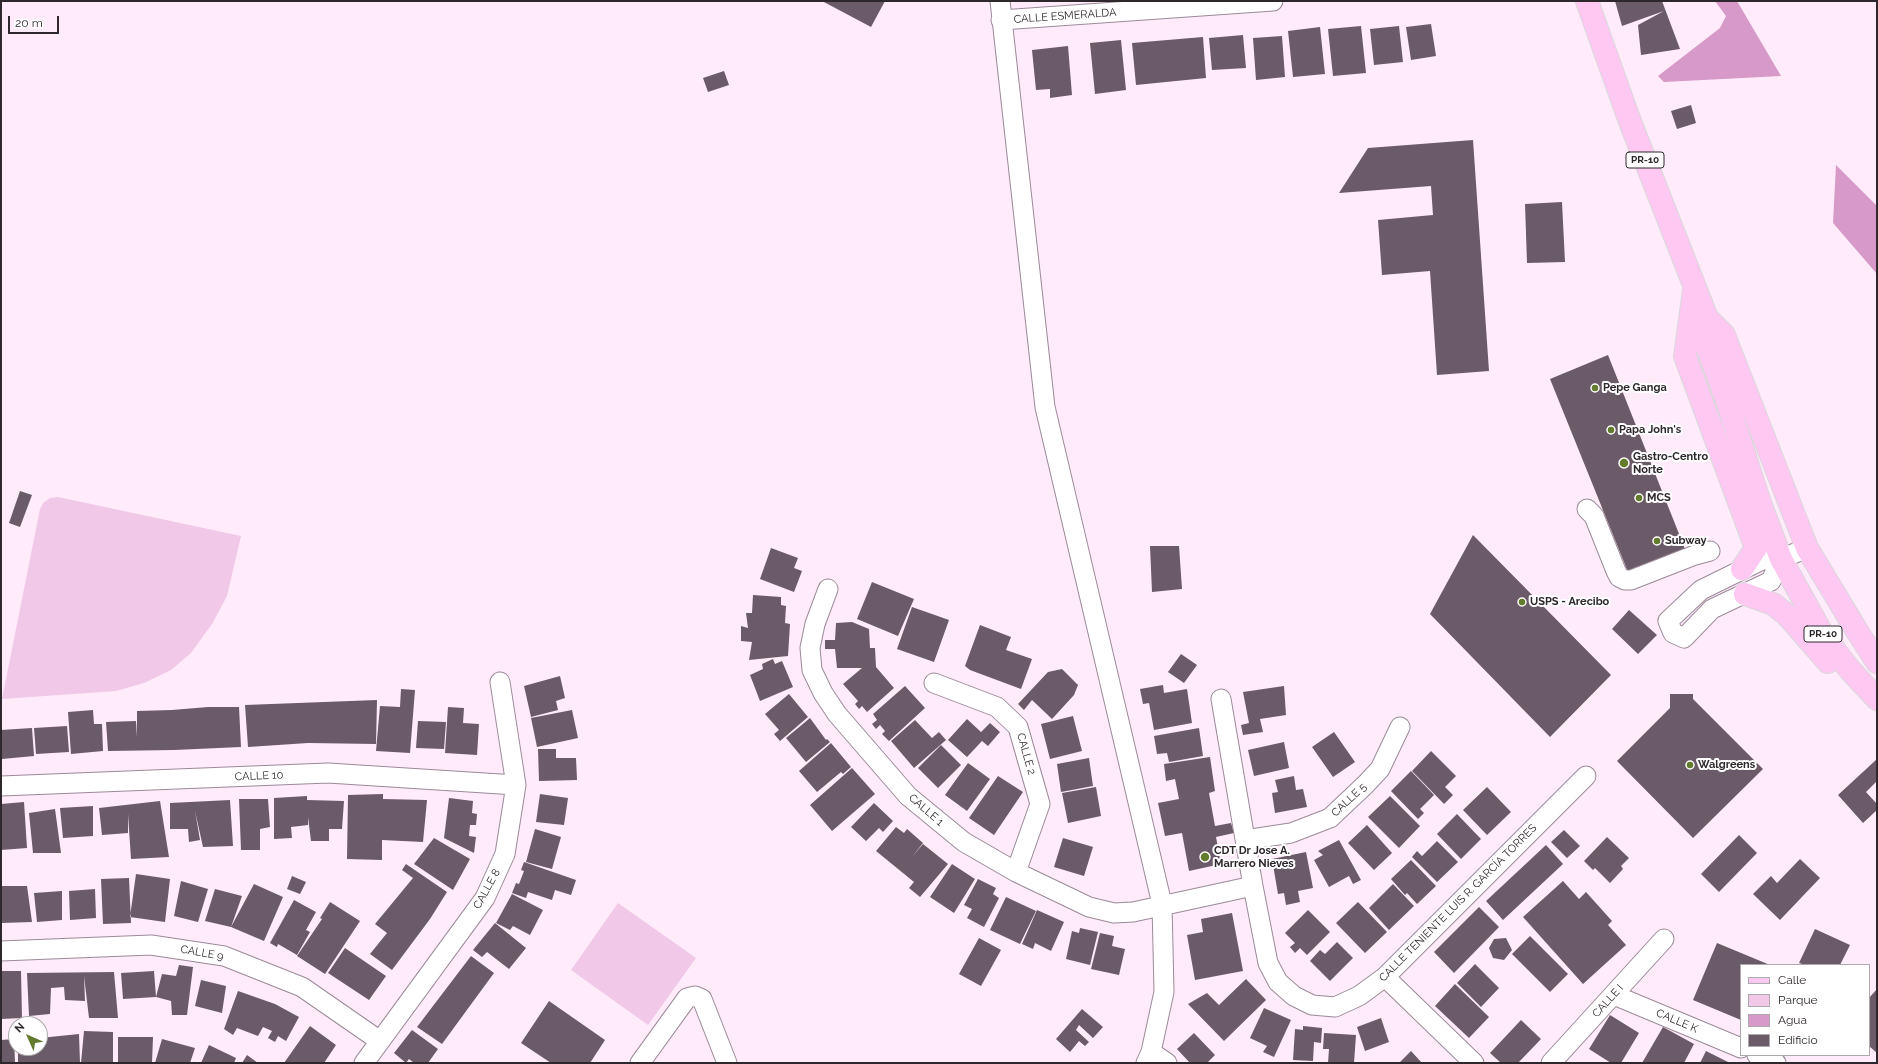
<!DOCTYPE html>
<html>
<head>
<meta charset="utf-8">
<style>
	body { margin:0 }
	#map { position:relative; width:1878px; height:1064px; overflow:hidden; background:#ffebfa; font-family:Raleway,sans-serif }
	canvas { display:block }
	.frame { position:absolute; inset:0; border:2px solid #2e272c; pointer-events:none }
	.legend { position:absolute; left:1740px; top:964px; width:130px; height:92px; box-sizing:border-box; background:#fff; border:1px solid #aba9ab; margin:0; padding:5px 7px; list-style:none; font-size:12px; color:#2e272c }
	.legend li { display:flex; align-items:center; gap:8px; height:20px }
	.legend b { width:20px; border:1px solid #aba9ab }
	.north { position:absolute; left:8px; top:1016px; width:40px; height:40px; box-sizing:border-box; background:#fff; border:1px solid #aba9ab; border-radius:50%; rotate:315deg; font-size:11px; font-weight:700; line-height:16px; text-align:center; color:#2e272c }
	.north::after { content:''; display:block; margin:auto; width:14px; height:18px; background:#627b2d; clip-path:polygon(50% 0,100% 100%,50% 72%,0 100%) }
	.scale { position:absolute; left:8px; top:16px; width:51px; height:18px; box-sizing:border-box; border:2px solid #2e272c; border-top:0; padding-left:5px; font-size:12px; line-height:14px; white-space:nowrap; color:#2e272c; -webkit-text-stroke:3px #fff; paint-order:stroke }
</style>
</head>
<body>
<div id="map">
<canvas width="1878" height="1064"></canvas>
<div class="frame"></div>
<ul class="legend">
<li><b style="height:5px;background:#fec8f3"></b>Calle</li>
<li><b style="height:11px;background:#f1c8e7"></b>Parque</li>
<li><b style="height:11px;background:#d699c8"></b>Agua</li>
<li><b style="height:11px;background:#6b5a67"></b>Edificio</li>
</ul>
<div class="north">N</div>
<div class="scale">20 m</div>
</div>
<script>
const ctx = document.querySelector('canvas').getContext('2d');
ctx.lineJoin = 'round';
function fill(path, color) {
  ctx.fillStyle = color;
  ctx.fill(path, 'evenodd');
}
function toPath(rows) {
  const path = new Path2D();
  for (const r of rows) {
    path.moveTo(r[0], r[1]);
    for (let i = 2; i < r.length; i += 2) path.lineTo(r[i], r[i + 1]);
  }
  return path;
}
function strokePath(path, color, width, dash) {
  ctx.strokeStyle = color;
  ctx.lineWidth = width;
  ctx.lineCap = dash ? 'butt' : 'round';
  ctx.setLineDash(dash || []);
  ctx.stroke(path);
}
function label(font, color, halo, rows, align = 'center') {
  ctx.font = font + ' Raleway,sans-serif';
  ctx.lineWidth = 4;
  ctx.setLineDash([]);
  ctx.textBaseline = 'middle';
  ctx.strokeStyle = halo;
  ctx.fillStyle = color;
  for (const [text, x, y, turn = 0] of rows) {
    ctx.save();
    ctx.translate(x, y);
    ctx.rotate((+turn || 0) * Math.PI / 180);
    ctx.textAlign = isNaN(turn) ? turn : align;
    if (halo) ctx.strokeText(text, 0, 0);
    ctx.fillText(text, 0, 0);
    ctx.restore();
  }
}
fill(toPath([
	[58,497,241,536,227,596,212,624,191,653,171,670,144,683,116,691,2,699,40,509,43,503,50,498],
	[618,903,696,958,648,1025,571,970]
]), '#f1c8e7');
fill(toPath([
	[1715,1,1737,1,1781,76,1664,82,1658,76,1720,28,1726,16],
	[1836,165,1877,206,1877,274,1833,223]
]), '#d699c8');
fill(toPath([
	[822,1,885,1,871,27],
	[1615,1,1662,1,1680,49,1641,55,1638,25,1664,11,1622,26],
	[1431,24,1436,56,1411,60,1406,27],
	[1361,26,1366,73,1333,76,1328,29],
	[1399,26,1403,62,1374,65,1370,29],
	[1320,27,1325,74,1293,77,1288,31],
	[1243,35,1246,68,1212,70,1209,38],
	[1282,36,1285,77,1256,80,1253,38],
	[1203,37,1206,78,1136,85,1132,43],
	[1121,40,1126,90,1095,94,1090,43],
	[1068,46,1072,95,1050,98,1050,89,1036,90,1032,50],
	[724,71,729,85,708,92,703,78],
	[1691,105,1696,123,1677,129,1671,111],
	[1473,140,1489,371,1437,375,1430,271,1382,275,1378,220,1433,215,1431,186,1339,193,1368,148],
	[1562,202,1565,262,1527,263,1525,204],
	[1608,355,1687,554,1630,577,1550,379],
	[20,491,32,495,20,527,9,523],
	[1473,535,1611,675,1550,737,1430,614],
	[1150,546,1179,546,1182,589,1152,592],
	[771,548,798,558,794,568,802,571,794,592,760,579],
	[872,582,914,599,898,636,857,619],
	[753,595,781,597,781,605,786,606,785,623,790,624,788,656,749,660,752,642,741,641,741,626,748,628,746,613,752,613],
	[912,607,949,620,934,662,897,649],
	[1629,610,1657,635,1638,654,1612,629],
	[852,622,869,629,870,648,875,648,876,667,894,688,867,712,862,706,859,709,855,704,858,701,843,684,862,668,837,668,835,649,825,649,825,640,835,640,836,623],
	[980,625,1011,637,1006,650,1032,659,1021,689,970,670,965,666],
	[1181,654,1197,665,1184,683,1168,672],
	[773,659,775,664,782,661,793,687,760,701,750,675,763,669,762,664],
	[1062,669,1078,685,1074,695,1052,719,1032,700,1024,710,1018,704,1048,672],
	[560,676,565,698,556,701,558,710,531,717,524,686],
	[1163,685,1164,693,1187,689,1192,723,1154,730,1149,703,1143,704,1140,689],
	[905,686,925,708,889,741,882,734,885,731,880,725,876,729,872,724,877,720,873,714],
	[1284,686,1286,715,1260,719,1263,732,1243,735,1241,725,1249,723,1243,692],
	[401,689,415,690,410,753,376,751,380,706,400,707],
	[789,694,808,717,780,741,774,734,779,730,765,714],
	[1670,694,1693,694,1693,699,1763,769,1693,838,1617,761,1670,708],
	[377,700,376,744,308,743,248,747,245,705],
	[208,707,239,707,241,747,174,750,108,751,106,722,136,721,137,737,137,711,172,710],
	[448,707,464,708,463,723,479,724,477,755,445,753],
	[93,710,94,724,102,724,103,751,71,754,68,712],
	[572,710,578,738,537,747,531,718],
	[1073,716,1082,751,1050,759,1041,724],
	[810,718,826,740,827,739,830,742,806,762,786,738],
	[967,719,981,732,990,723,1000,732,988,746,982,741,967,757,948,740],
	[915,720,932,738,939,732,946,740,914,768,891,741],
	[418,721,446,722,444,749,416,748],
	[67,726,69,752,36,754,34,728],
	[32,728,34,756,2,759,1,730],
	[1199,728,1203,756,1169,762,1167,753,1157,754,1154,736],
	[1334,732,1355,762,1333,777,1312,747],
	[1284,742,1289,768,1254,776,1248,750],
	[831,743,851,767,843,774,841,772,817,792,799,771],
	[941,745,961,765,938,788,918,768],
	[538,749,556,749,556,758,576,758,577,780,539,781],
	[1431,751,1456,776,1445,787,1453,795,1444,804,1412,771],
	[1210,757,1215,791,1209,793,1215,826,1231,823,1234,833,1216,837,1221,864,1189,871,1182,833,1165,836,1158,803,1179,799,1175,779,1166,781,1164,764],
	[1089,758,1093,786,1061,792,1057,764],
	[1877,759,1877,781,1866,792,1877,804,1877,810,1863,823,1838,795],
	[968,763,990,779,967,811,945,795],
	[852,768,875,794,832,831,810,805],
	[1411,771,1434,795,1420,809,1424,813,1418,819,1391,791],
	[998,776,1023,792,994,835,969,818],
	[1294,776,1296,790,1303,789,1307,807,1275,813,1272,793,1278,792,1275,780],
	[1096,787,1101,816,1068,823,1062,793],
	[1487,787,1511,812,1487,835,1463,810],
	[383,794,383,799,427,800,423,842,382,840,382,860,347,859,348,795],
	[540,794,568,798,564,825,536,822],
	[307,796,307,800,344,801,342,829,329,829,329,841,311,841,308,817,308,825,291,827,292,838,274,839,274,798],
	[1390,796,1420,826,1399,848,1368,817],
	[449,798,473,801,472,813,477,814,476,825,470,825,469,836,476,837,474,853,444,838],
	[239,799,268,799,270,827,260,829,260,850,241,850],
	[230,800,233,846,203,847,195,811,200,840,189,842,188,829,170,829,170,803],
	[160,801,169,857,131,859,128,814,128,833,102,835,99,808],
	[24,802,27,848,1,850,1,804],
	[874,803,893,821,883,832,879,828,866,841,851,827],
	[93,806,93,836,63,838,60,808],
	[55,809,61,853,33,853,29,813],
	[1457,814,1481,839,1461,859,1437,834],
	[1367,825,1392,853,1374,870,1348,843],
	[896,827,904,833,907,829,923,843,912,857,923,844,948,864,920,897,909,888,914,882,876,851],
	[535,829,561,837,552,869,526,862],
	[1564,830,1580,846,1567,858,1551,842],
	[1739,835,1757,853,1719,892,1701,874],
	[1607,837,1629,858,1621,866,1623,869,1610,883,1595,868,1593,870,1584,861],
	[434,838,470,859,453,890,414,864],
	[1063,838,1093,847,1084,876,1054,867],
	[1339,840,1361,880,1353,884,1349,876,1329,887,1314,860,1323,855,1318,851],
	[1437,841,1458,862,1437,882,1412,857,1417,851,1422,856],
	[1546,845,1563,864,1503,920,1486,901],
	[1306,852,1313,888,1298,891,1300,902,1286,905,1284,893,1278,894,1272,859],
	[1800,859,1820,878,1780,920,1753,894,1771,876,1777,883],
	[1411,860,1436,886,1417,904,1407,893,1405,895,1391,879],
	[524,862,576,880,571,895,555,890,552,900,528,892,526,898,512,893,516,883,519,884,524,871,521,870],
	[406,864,447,892,430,919,392,970,370,954,387,933,375,924,413,878,402,870],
	[952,864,975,879,954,913,930,897],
	[136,874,170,879,165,922,130,917],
	[292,876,306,882,300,894,287,889],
	[129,878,131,923,103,924,101,879],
	[978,879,996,888,993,894,999,898,984,927,967,918,972,909,964,905],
	[181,881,208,889,198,922,174,916],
	[1563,881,1579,899,1586,892,1612,921,1608,925,1626,945,1583,984,1523,917],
	[254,884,283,897,264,941,231,927,205,921,215,889,242,896,231,927],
	[1393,884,1414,906,1389,930,1369,908],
	[1,886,27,886,32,922,1,923],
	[95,889,96,918,70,920,69,891],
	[62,891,62,920,37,922,34,893],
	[512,894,543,910,530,935,513,926,510,930,496,923],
	[1006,897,1036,911,1020,944,990,930],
	[294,900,316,912,306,930,310,932,297,955,278,944,277,947,270,943],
	[330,902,360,921,325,974,297,956,322,919,320,918],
	[1358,902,1387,932,1365,953,1336,923],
	[1479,907,1499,927,1454,973,1434,952],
	[1037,910,1064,922,1051,951,1035,943,1033,949,1022,944],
	[1308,910,1330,932,1307,955,1300,948,1295,953,1290,947,1295,943,1285,933],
	[1232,913,1243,971,1195,980,1187,935,1203,932,1201,919],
	[495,923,526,948,509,969,487,952,482,957,473,950],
	[1080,928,1098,932,1090,965,1066,959,1072,931,1079,933],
	[1815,929,1850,945,1840,965,1805,965,1799,963],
	[1100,933,1114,936,1112,946,1125,949,1119,975,1091,969],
	[1530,936,1568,974,1550,992,1512,954],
	[979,938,1001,950,981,986,959,974],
	[1506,938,1512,950,1504,960,1493,958,1489,948,1494,939],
	[1337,942,1353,958,1330,981,1310,961,1320,950,1325,954],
	[1717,943,1770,965,1741,965,1741,1020,1693,1000],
	[345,948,386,976,369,1000,328,973],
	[471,956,494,973,442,1044,417,1027],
	[1475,964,1499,988,1481,1007,1457,983],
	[179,965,193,967,187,1015,172,1015,171,1001,156,997,162,974,176,976],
	[1,971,21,971,22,1018,1,1019],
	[154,971,156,997,123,999,121,973],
	[114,972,118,1018,89,1018,84,976,85,1001,65,1000,64,987,51,988,50,1014,29,1016,27,973],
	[1246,979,1266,1000,1224,1041,1188,1004,1207,993,1219,1005],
	[201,980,226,986,222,1013,195,1006],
	[1455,984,1489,1017,1469,1038,1435,1006],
	[1877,989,1877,1053,1869,1046,1869,998],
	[238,991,275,1004,299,1017,286,1041,278,1036,275,1042,268,1038,272,1031,263,1027,258,1036,237,1028,233,1035,224,1029],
	[549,1001,605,1040,590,1063,551,1063,521,1043],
	[1264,1008,1291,1020,1274,1057,1263,1052,1267,1046,1250,1038],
	[1082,1009,1103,1027,1093,1038,1079,1025,1076,1030,1089,1042,1085,1046,1079,1041,1070,1052,1056,1039],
	[1610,1015,1639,1033,1621,1063,1611,1063,1589,1049],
	[1381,1018,1389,1042,1365,1051,1357,1027],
	[1521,1020,1541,1039,1518,1063,1501,1063,1490,1053],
	[310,1026,336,1045,324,1063,284,1063],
	[1303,1026,1322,1028,1321,1043,1314,1042,1313,1061,1293,1060,1295,1029,1303,1030],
	[1663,1027,1694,1044,1684,1063,1642,1063],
	[412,1030,438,1049,428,1063,414,1063,409,1059,406,1063,394,1053],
	[84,1031,113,1032,113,1063,81,1063],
	[1194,1033,1215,1055,1207,1063,1190,1063,1177,1049],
	[1324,1033,1356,1035,1354,1063,1328,1063,1329,1049,1323,1049],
	[79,1034,80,1063,18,1063,18,1048,40,1048,40,1038],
	[118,1037,153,1037,152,1063,118,1063],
	[14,1039,15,1063,1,1063,1,1040],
	[162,1039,195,1048,190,1063,155,1063],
	[209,1045,236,1058,234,1063,201,1063],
	[1411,1051,1422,1063,1399,1063],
	[1706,1051,1730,1063,1700,1063],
	[247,1055,258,1063,242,1063]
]), '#6b5a67');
const minor = toPath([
	[1000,1,1045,407,1162,904,1164,992,1151,1052,1146,1063],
	[1001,20,1273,1],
	[1587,509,1594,516,1616,571,1619,577,1625,580,1631,580,1695,555,1710,551],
	[1781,559,1771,581,1712,609,1684,638,1673,633,1668,621,1701,590,1762,560,1781,559,1807,548],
	[828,589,815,624,810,648,812,670,823,693,837,714,908,796,964,842,1016,872,1089,907,1114,913,1133,912,1253,886],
	[934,683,997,707,1018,727,1040,804,1016,872],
	[1221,699,1253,886,1268,963,1278,982,1294,996,1312,1005,1335,1007,1359,996,1385,977,1586,776],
	[1,786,328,773,516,785],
	[1245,840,1291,833,1330,818,1365,785,1380,769,1400,727],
	[1,951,151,945,224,956,302,987,380,1041],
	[1385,977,1474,1063],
	[1614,995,1741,1048],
	[1151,1052,1167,1063],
	[1757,1055,1776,1063],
	[364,1063,485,898,505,854,516,785,500,682],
	[640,1063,687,998,695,996,702,999,727,1063],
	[1551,1063,1664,939]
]);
const major = toPath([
	[1587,1,1629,119,1707,318,1724,335,1807,548,1857,631,1877,662],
	[1694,290,1685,356,1756,548,1742,569],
	[1707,318,1705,342,1727,401,1759,500,1781,559,1823,635,1850,670,1877,699],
	[1745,594,1773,604,1787,615,1828,662]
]);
strokePath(minor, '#9c8a98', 21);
strokePath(major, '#d9d8d9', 24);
strokePath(minor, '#fff', 19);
strokePath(major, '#fec8f3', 22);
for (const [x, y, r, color] of [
	[1595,388,4,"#627b2d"],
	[1611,430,4,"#627b2d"],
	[1624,463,5,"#627b2d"],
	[1639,498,4,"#627b2d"],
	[1657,541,4,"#627b2d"],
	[1522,602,4,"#627b2d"],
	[1690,765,4,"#627b2d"],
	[1205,857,5,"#627b2d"]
]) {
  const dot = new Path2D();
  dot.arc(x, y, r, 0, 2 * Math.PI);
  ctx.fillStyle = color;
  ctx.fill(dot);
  strokePath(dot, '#fff', 1.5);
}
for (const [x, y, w] of [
	[1645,160,38],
	[1823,634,38]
]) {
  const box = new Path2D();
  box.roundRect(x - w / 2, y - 8, w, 16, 3);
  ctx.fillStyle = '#fff';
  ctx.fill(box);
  strokePath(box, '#2e272c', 1);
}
label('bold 10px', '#2e272c', null, [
	["PR-10",1645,160],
	["PR-10",1823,634]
]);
label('11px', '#2e272c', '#fff', [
	["CALLE ESMERALDA",1065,16,-4],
	["CALLE 2",1026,754,74],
	["CALLE 10",259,776,-2],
	["CALLE 5",1349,800,-43],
	["CALLE 1",926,810,41],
	["CALLE 8",487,889,-61],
	["CALLE TENIENTE LUIS R. GARCÍA TORRES",1458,903,-45],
	["CALLE 9",202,953,10],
	["CALLE I",1608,1001,-48],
	["CALLE K",1677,1021,23]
]);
label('bold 11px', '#2e272c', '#fff', [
	["Pepe Ganga",1603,388],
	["Papa John's",1619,430],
	["Gastro-Centro",1633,457],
	["Norte",1633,470],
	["MCS",1647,498],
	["Subway",1665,541],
	["USPS - Arecibo",1530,602],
	["Walgreens",1698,765],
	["CDT Dr Jose A.",1214,851],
	["Marrero Nieves",1214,864]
], 'left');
</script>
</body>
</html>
